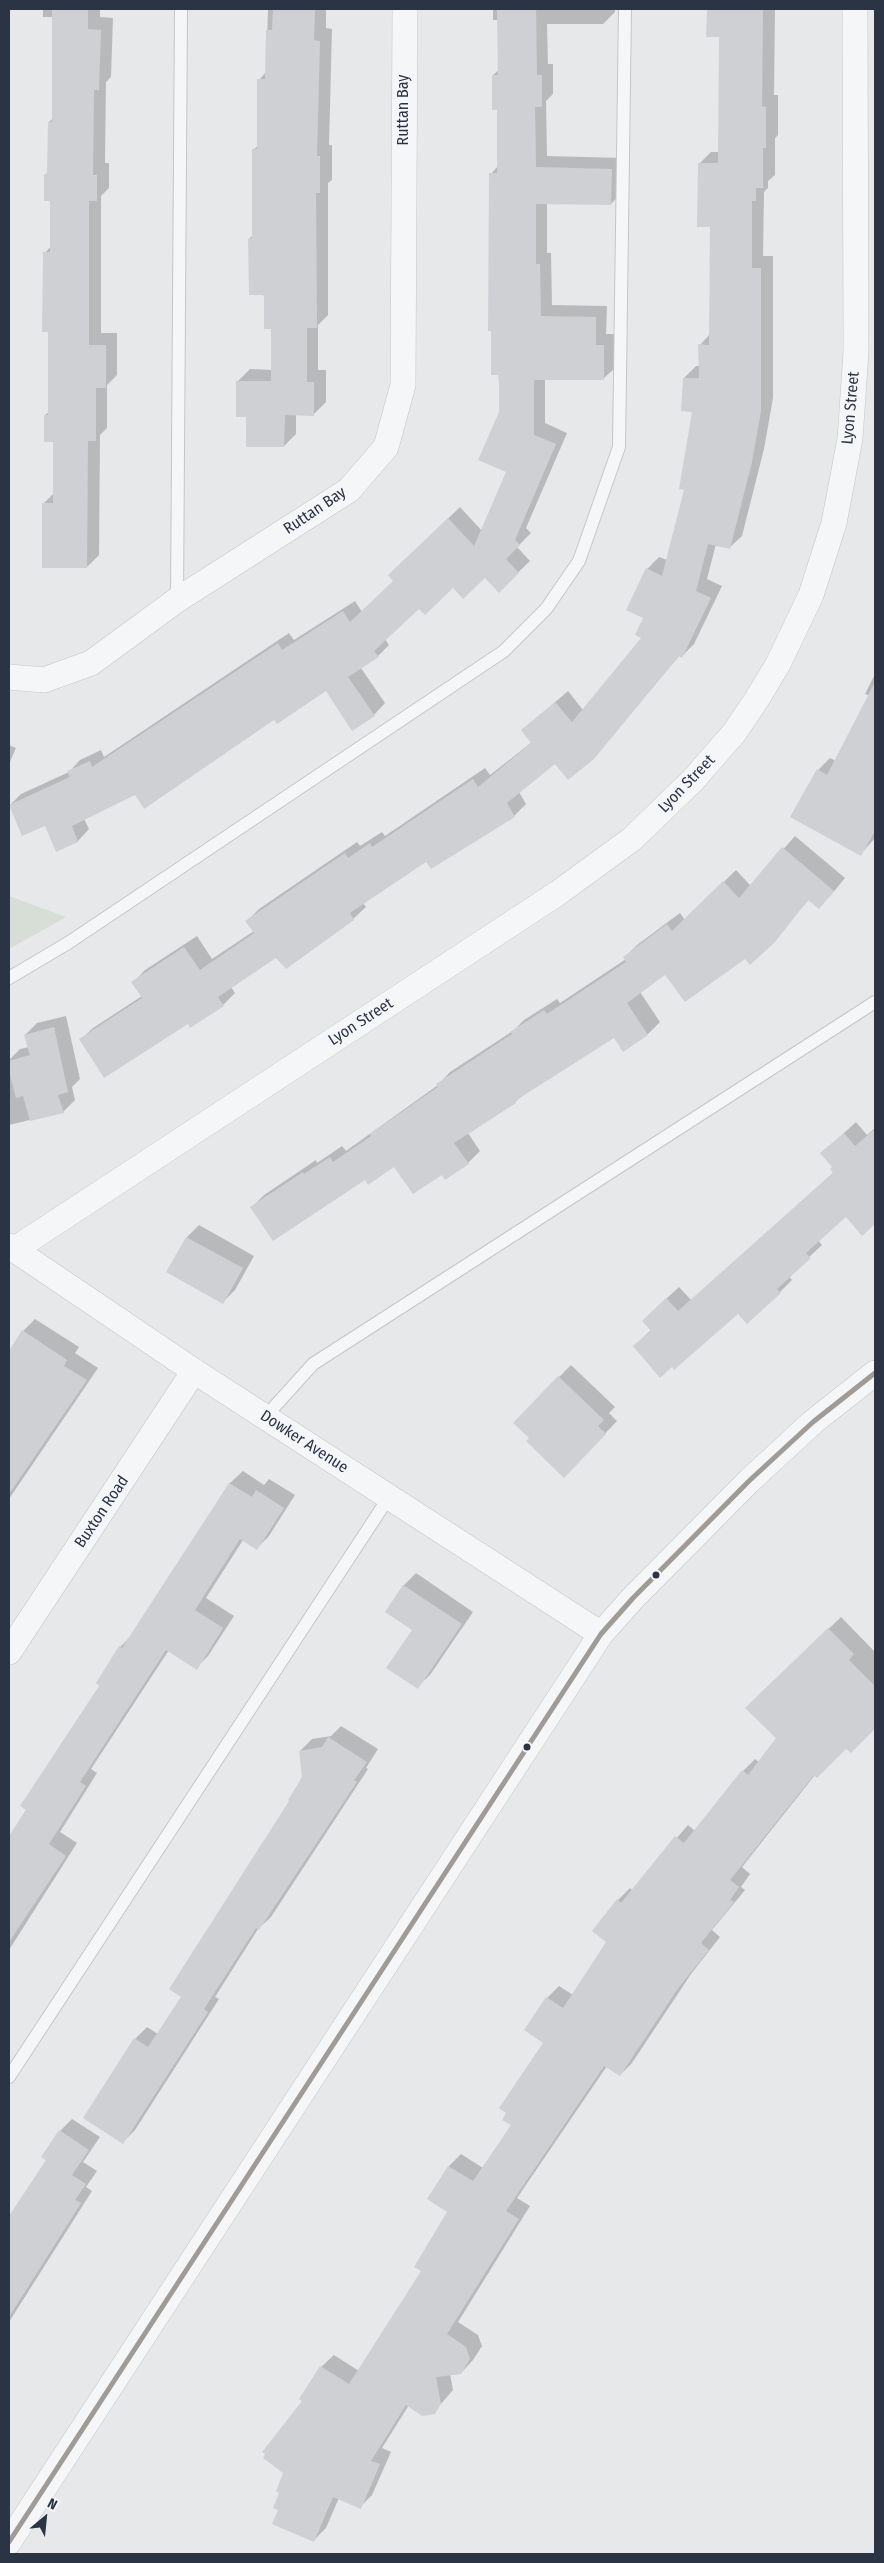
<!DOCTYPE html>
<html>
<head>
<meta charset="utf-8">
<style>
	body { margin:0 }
	#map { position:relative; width:884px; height:2563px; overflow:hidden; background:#e6e8ea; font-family:"Fira Sans Condensed",sans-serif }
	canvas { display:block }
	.frame { position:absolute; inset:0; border:10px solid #2b3445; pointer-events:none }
	.north { position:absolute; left:20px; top:2493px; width:50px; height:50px; -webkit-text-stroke:4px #f4f6f9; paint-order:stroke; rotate:28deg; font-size:14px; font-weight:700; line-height:20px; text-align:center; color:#2b3445 }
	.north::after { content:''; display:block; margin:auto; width:18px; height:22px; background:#2b3445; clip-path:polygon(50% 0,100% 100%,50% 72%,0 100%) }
</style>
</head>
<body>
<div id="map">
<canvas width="884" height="2563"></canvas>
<div class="frame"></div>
<div class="north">N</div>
</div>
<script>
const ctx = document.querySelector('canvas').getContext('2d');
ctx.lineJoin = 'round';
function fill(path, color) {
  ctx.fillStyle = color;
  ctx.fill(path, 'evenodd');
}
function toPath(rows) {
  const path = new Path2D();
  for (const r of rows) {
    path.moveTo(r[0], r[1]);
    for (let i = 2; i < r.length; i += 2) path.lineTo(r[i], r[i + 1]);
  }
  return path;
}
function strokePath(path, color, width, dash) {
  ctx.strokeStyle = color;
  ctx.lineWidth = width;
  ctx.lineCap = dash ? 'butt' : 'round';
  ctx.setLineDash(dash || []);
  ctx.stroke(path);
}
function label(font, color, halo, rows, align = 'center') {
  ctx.font = font + ' "Fira Sans Condensed",sans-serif';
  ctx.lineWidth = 4.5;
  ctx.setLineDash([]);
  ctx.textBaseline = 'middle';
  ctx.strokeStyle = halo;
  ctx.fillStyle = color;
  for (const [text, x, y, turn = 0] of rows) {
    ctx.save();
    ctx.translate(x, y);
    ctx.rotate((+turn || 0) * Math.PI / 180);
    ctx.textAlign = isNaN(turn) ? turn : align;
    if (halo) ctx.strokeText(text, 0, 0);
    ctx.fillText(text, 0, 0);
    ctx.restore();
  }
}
fill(toPath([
	[9,896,66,917,9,949]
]), '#d6ded6');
fill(toPath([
	[43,9,100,9,100,17,113,18,111,77,106,82,105,163,109,163,109,188,101,196,101,333,117,333,117,375,107,385,107,428,100,435,99,555,87,567,44,503,54,493,55,440,45,415,49,412,49,331,45,253,51,246,52,200,46,174,49,171,49,122,53,118,53,17,43,17],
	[268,9,326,9,326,28,332,29,329,145,332,145,332,180,328,183,328,315,318,325,318,370,326,370,326,402,313,415,296,414,296,434,284,446,247,415,238,381,250,369,272,370,272,328,249,239,253,235,253,150,259,145,259,80,266,72],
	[493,9,615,9,615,12,603,24,547,24,548,64,553,64,553,94,546,101,547,156,623,158,622,192,611,204,547,203,547,253,551,253,552,305,607,306,606,334,615,334,615,368,603,379,545,379,545,423,567,433,526,528,531,533,517,547,530,561,499,591,485,577,453,587,419,607,385,639,389,645,378,656,361,668,385,703,374,715,326,690,84,819,89,829,78,841,57,850,45,824,10,805,21,794,69,772,80,760,101,750,104,757,289,633,294,640,355,601,362,612,395,581,390,575,460,507,482,531,508,471,500,412,491,174,498,166,498,109,493,75,499,70,498,20,493,20],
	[707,9,775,9,774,95,778,95,778,135,775,138,775,175,768,181,768,188,764,192,763,256,773,256,773,398,764,449,742,536,729,548,716,544,707,579,722,586,694,644,682,656,680,655,593,758,555,763,519,792,526,804,514,816,431,867,427,860,363,903,366,907,353,919,287,967,277,956,231,987,235,993,223,1005,188,1023,80,1040,93,1028,142,996,133,983,145,970,197,936,212,959,254,931,247,921,259,909,357,842,360,846,382,832,385,836,485,768,490,775,532,742,523,730,568,691,583,710,643,638,647,569,659,557,667,560,686,489,694,411,684,378,696,366,700,366,700,345,710,334,711,226,699,164,711,152,720,152,720,36,708,36],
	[875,674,875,838,861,854,818,770,830,758,836,761,870,696,865,694],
	[9,745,16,748,9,764],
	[795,836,845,878,831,895,819,907,809,899,774,941,745,957,665,973,640,992,660,1022,648,1034,624,1050,614,1036,524,1094,515,1102,468,1133,480,1151,468,1163,442,1173,394,1165,366,1179,252,1207,264,1195,316,1160,317,1163,342,1146,346,1151,438,1085,450,1072,513,1031,524,1020,557,999,560,1003,626,959,625,957,637,945,680,913,685,920,736,870,751,886],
	[66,1016,80,1079,72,1087,75,1100,63,1112,9,1125,9,1060,20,1049,29,1047,25,1035,37,1023],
	[856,1122,867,1135,875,1128,875,1222,862,1234,846,1215,818,1240,822,1245,789,1276,792,1280,780,1292,738,1312,634,1346,651,1330,655,1309,679,1287,691,1300,834,1172,834,1166,822,1153],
	[199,1225,254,1256,235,1290,223,1302,168,1271,187,1237],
	[35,1319,79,1347,75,1353,98,1368,9,1499,9,1353,23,1331],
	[571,1365,615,1407,609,1413,617,1421,576,1464,531,1438,559,1377],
	[243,1471,264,1485,269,1479,295,1495,269,1536,257,1548,243,1540,206,1598,234,1616,208,1656,196,1668,169,1650,91,1769,97,1773,60,1832,77,1843,9,1950,9,1838,101,1685,97,1683,120,1647,132,1635,230,1483],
	[416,1573,473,1612,430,1675,417,1687,413,1630,386,1612,404,1585],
	[841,1617,875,1652,875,1727,851,1751,846,1747,815,1775,742,1867,750,1874,741,1887,745,1890,712,1930,720,1937,691,1974,632,2063,620,2075,607,2066,517,2198,530,2206,458,2322,478,2335,482,2346,473,2360,461,2373,450,2374,453,2390,434,2412,409,2405,382,2448,391,2452,372,2495,360,2507,339,2498,326,2528,314,2540,279,2509,285,2473,304,2401,321,2367,334,2355,359,2371,423,2271,449,2211,429,2199,449,2166,461,2154,483,2168,512,2125,545,2043,547,1998,559,1986,573,1995,608,1942,618,1900,630,1888,632,1890,688,1825,695,1831,743,1771,755,1759,759,1762,778,1738,759,1695],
	[341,1726,378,1749,366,1768,368,1769,271,1917,258,1929,215,1997,219,1999,135,2130,123,2142,135,2039,147,2027,158,2034,182,1996,304,1777,300,1751,312,1739,331,1736],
	[72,2119,100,2137,83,2162,97,2171,86,2187,92,2191,9,2322,9,2219,47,2160,60,2131]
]), '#0003');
fill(toPath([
	[52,9,88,9,88,29,101,30,99,90,94,90,93,175,97,175,97,201,89,201,89,345,106,345,106,388,96,388,96,441,88,441,87,568,42,568,42,503,53,503,53,442,44,442,44,415,48,415,48,332,42,332,43,252,50,252,50,201,44,201,44,174,47,174,48,122,52,122],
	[273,9,315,9,314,40,320,41,317,156,320,156,320,193,316,193,317,328,307,328,307,382,314,382,314,416,285,415,284,447,246,447,246,417,236,417,236,381,271,381,271,329,264,329,264,295,249,295,248,239,252,238,252,149,257,149,257,79,265,79,266,30,272,30],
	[497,9,536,9,537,75,542,75,542,107,535,107,536,167,612,169,611,205,536,204,536,264,540,264,541,316,596,317,596,345,604,345,604,380,534,380,534,435,556,444,515,540,520,545,506,559,519,573,499,593,485,578,463,599,453,588,425,615,419,609,374,651,379,657,348,677,375,716,352,731,326,691,277,724,274,720,144,809,135,795,72,826,78,842,56,852,45,826,22,836,9,805,70,777,67,771,90,761,92,767,278,643,282,650,343,611,350,622,393,581,388,575,448,518,474,546,506,472,478,460,499,412,499,375,491,375,491,331,488,331,489,173,497,173,497,110,492,110,492,75,498,75],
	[707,9,763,9,762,106,766,107,766,148,763,148,763,188,756,188,756,201,752,201,752,268,761,268,761,411,752,462,730,549,708,544,696,591,711,598,682,658,679,656,594,759,568,780,555,764,507,803,515,817,431,869,426,862,350,913,354,920,286,969,276,958,218,997,224,1006,190,1028,188,1024,104,1078,79,1039,142,998,131,982,184,947,200,970,254,933,245,921,345,853,348,858,370,843,372,847,473,779,478,787,531,743,521,730,555,702,572,722,641,638,635,635,643,618,626,610,646,568,662,576,684,490,679,489,692,412,681,411,683,378,699,378,698,344,709,345,710,227,697,227,698,163,718,163,719,37,706,37],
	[875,682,875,831,861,856,790,817,817,769,827,775],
	[782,847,834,891,819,909,808,900,775,942,750,965,745,959,685,1002,665,975,627,1003,648,1035,623,1052,614,1038,515,1101,516,1103,454,1143,469,1164,445,1180,442,1175,413,1194,394,1167,368,1185,365,1180,273,1241,250,1207,303,1172,304,1174,330,1157,333,1162,371,1136,370,1134,438,1087,436,1084,512,1034,510,1032,544,1010,547,1014,626,962,623,957,667,924,672,931,723,881,739,898],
	[54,1027,68,1092,58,1095,64,1113,30,1121,23,1096,16,1098,9,1071,9,1061,30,1055,24,1035],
	[875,1129,875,1224,862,1236,846,1217,806,1253,811,1258,777,1289,781,1293,747,1324,738,1314,674,1370,672,1367,660,1378,633,1346,651,1331,642,1321,666,1298,678,1311,833,1173,830,1169,832,1167,820,1153,844,1133,855,1146],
	[186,1237,243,1268,223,1304,166,1272],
	[22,1330,67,1360,64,1366,87,1380,9,1494,9,1351],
	[558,1376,604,1420,598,1426,606,1434,564,1478,526,1441,529,1438,513,1423],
	[229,1483,252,1497,256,1490,284,1508,257,1550,240,1539,195,1610,223,1628,197,1670,166,1650,80,1782,86,1786,49,1844,66,1856,9,1942,9,1836,26,1810,20,1806,99,1686,96,1683,119,1646,122,1648],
	[403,1585,462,1624,418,1689,386,1668,412,1630,385,1612],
	[828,1628,854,1654,849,1660,875,1686,875,1729,851,1753,846,1749,817,1778,814,1775,730,1880,739,1887,730,1900,734,1902,701,1943,709,1950,679,1987,620,2076,604,2066,506,2211,519,2219,447,2334,466,2347,470,2359,461,2374,436,2377,441,2404,435,2414,422,2416,406,2405,371,2461,380,2464,361,2509,333,2497,314,2542,272,2524,278,2510,273,2508,279,2493,276,2491,283,2473,263,2458,265,2454,262,2452,302,2401,299,2399,320,2366,349,2384,421,2271,414,2267,447,2212,427,2199,448,2166,473,2181,511,2125,502,2120,506,2113,499,2108,543,2043,524,2030,546,1997,563,2008,606,1942,592,1931,617,1899,621,1903,675,1836,684,1843,742,1770,748,1775,776,1738,745,1708],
	[328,1737,367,1762,354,1780,357,1782,259,1930,256,1928,204,2009,208,2012,123,2144,83,2118,134,2038,148,2047,181,1997,169,1989,289,1801,288,1800,302,1777,299,1751,322,1747],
	[59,2130,89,2150,72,2175,86,2184,75,2200,81,2203,9,2317,9,2216,46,2160,41,2157]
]), '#ced0d3');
const lane = toPath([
	[177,600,181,9],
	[9,978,68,943,504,651,546,609,579,561,619,447,625,9],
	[266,1416,313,1364,875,1002],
	[9,2077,389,1497]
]);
const street = toPath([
	[9,677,44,680,91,663,177,600,349,490,386,447,403,385,405,9],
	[9,1246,194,1371,601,1634],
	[15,1249,558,893,632,839,693,780,734,733,757,699,778,664,811,595,834,523,850,439,856,352,855,9],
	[9,1652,194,1371],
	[9,2542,601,1634,633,1598,749,1481,813,1422,875,1373]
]);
strokePath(lane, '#c4c6c8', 14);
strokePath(street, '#c4c6c8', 26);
strokePath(lane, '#f5f6f7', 12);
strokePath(street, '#f5f6f7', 25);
strokePath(toPath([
	[9,2542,601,1634,633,1598,749,1481,813,1422,875,1373]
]), '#a09b96', 5);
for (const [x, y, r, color] of [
	[656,1575,4.5,"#2b3445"],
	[527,1747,4.5,"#2b3445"]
]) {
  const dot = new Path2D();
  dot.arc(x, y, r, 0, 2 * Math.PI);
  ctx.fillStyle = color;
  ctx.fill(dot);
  strokePath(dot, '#f4f6f9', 2);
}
label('16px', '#2b3445', '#f4f6f9', [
	["Ruttan Bay",404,110,-90],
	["Lyon Street",851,408,-85],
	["Ruttan Bay",315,511,-34],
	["Lyon Street",687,784,-46],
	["Lyon Street",361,1022,-33],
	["Dowker Avenue",304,1442,33],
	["Buxton Road",102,1512,-56]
]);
</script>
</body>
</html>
